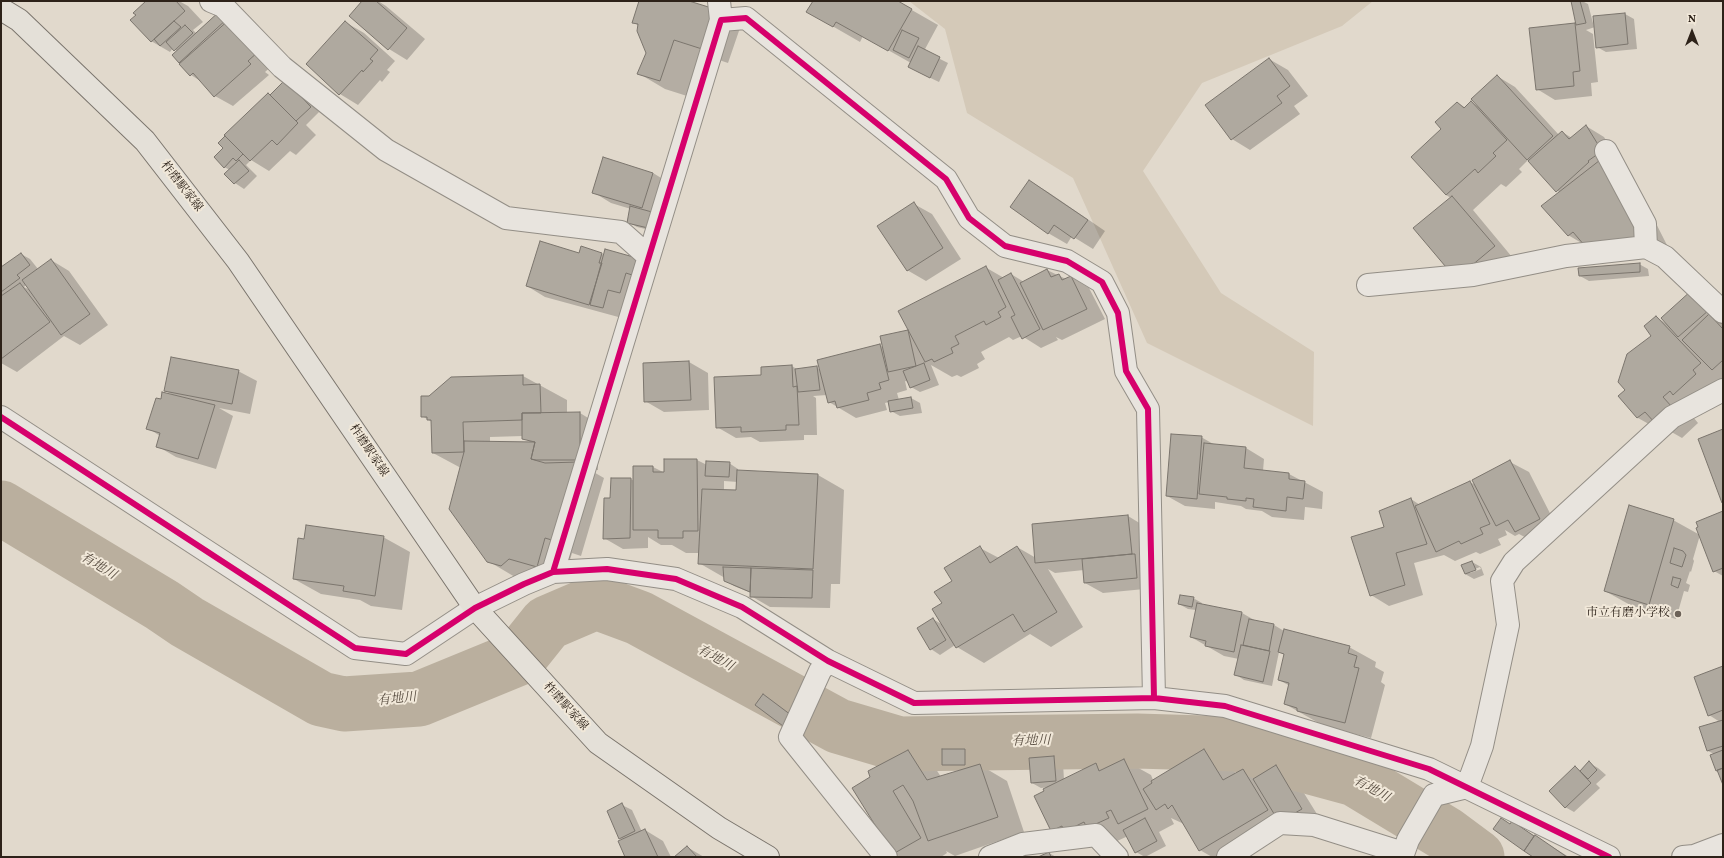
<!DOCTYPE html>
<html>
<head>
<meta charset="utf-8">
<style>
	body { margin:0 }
	#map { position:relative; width:1724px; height:858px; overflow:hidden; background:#e1d9cc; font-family:Vollkorn,serif }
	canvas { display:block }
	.frame { position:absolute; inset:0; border:2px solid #2d2219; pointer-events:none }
	.north { position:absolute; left:1672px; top:12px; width:40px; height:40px; -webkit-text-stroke:3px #f1e8d9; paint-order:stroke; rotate:0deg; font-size:11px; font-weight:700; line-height:16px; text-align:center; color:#2d2219 }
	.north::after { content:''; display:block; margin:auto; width:14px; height:18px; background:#2d2219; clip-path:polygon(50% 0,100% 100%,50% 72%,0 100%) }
</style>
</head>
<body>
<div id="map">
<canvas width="1724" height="858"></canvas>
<div class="frame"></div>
<div class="north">N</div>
</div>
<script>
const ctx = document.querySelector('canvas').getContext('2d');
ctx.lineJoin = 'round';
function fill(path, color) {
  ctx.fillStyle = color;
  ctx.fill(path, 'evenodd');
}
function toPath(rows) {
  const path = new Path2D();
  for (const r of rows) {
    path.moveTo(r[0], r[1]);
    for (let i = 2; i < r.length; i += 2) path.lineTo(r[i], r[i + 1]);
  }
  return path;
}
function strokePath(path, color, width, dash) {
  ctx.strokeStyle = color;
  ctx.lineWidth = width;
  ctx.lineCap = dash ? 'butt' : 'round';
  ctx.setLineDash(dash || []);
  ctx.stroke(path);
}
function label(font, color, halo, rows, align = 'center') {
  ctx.font = font + ' Vollkorn,"Noto Serif JP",serif';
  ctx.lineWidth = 4;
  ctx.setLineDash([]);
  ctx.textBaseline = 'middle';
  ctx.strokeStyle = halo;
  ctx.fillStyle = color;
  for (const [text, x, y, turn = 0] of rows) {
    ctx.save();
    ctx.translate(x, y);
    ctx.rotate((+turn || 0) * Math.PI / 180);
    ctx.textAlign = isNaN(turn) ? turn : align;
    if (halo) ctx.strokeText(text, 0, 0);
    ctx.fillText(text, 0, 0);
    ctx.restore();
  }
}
fill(toPath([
	[909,1,1373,1,1342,26,1202,83,1143,171,1221,293,1314,352,1313,426,1147,343,1073,178,967,113,945,29]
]), '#d4c9b8');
fill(toPath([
	[148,1,179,1,188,6,203,22,193,30,196,33,221,11,276,62,265,72,269,75,233,106,215,96,202,82,191,75,173,55,177,51,173,48,170,52,151,41,137,15],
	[363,1,378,1,386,6,425,39,407,60,389,49],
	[640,1,686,1,741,25,728,63,701,54,687,96,665,89,638,73,647,53,639,26,633,22],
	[814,1,896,1,938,25,924,51,948,63,939,82,918,72,911,63,863,36,860,42,808,12],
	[1572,1,1582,1,1588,4,1594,27,1625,14,1634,19,1637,49,1606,52,1597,47,1595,27,1586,30,1593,34,1598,82,1591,83,1592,96,1555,100,1537,89,1575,24,1577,25],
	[345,22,364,33,395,61,387,70,390,72,382,82,380,80,358,105,340,94,307,64],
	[1269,59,1288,70,1308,96,1294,106,1300,114,1250,150,1232,139,1207,105],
	[1497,76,1515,87,1559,135,1562,132,1572,138,1586,126,1604,137,1620,162,1631,174,1673,257,1612,261,1568,235,1560,193,1528,160,1519,169,1522,172,1506,187,1501,184,1473,210,1512,257,1452,272,1451,198,1446,195,1442,129,1458,103,1466,108,1471,102,1479,107],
	[294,87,319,112,306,125,316,135,296,155,290,151,269,171,251,160,246,165,257,176,244,189,235,183,230,170,224,167,271,95],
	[653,173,671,184,658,232,637,227,628,222,631,209,611,203,593,192],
	[1030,181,1048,192,1105,231,1093,249,1072,236,1067,244,1048,233],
	[914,204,932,214,961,259,926,281,907,270],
	[582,248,605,255,636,258,655,269,622,318,545,297,527,286,580,254],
	[21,254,30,259,38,269,51,260,69,271,108,325,80,345,64,336,17,372,1,363,1,298,3,296,1,295,1,269],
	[26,285,30,290,24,287],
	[1639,264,1648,269,1649,276,1589,281,1580,276],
	[985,267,1004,278,1011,274,1024,282,1047,270,1066,279,1071,277,1089,288,1105,319,1062,340,1056,337,1058,340,1041,348,1022,336,1013,340,1009,337,981,352,985,359,977,364,979,368,961,377,957,375,952,377,931,365,939,385,920,392,911,387,909,382,905,381,907,390,897,393,899,400,911,398,920,403,922,413,900,416,891,411,889,402,885,403,887,410,856,418,829,402,827,395,813,396,816,398,817,435,804,435,804,440,760,442,751,437,736,438,717,427,763,376,792,366,798,370,817,367,820,370,879,345,883,347,907,331,911,334],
	[1692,292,1723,316,1723,382,1689,412,1698,423,1682,438,1668,430,1665,433,1638,418,1619,396,1626,390,1653,336,1656,317,1667,324],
	[689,362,708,373,709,410,664,412,645,401,644,364],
	[238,371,257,381,250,414,219,408,233,416,216,469,176,457,157,446,160,436,148,428,161,400,173,395,165,391],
	[523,376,567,400,567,413,580,413,598,424,598,470,590,470,604,478,581,556,572,553,564,581,515,577,488,561,461,468,433,453,432,422,422,416,429,397],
	[523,436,523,438,532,443,490,442,490,437],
	[1201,437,1215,445,1246,448,1264,459,1263,471,1289,474,1323,492,1322,509,1305,507,1304,520,1272,517,1262,511,1246,509,1241,506,1215,502,1215,509,1185,506,1167,496],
	[665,460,697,460,707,465,729,463,738,469,738,471,818,475,844,490,840,584,831,584,830,608,770,607,751,596,751,593,734,586,725,580,725,578,699,563,699,553,686,553,672,545,661,545,648,537,648,548,623,549,604,538,611,499,631,479,634,481,634,467,653,467,665,473],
	[724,481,738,482,737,491,724,491],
	[1510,462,1529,472,1558,529,1534,542,1519,534,1515,536,1505,530,1507,535,1498,539,1501,545,1480,554,1476,552,1455,561,1444,555,1414,563,1423,595,1389,606,1371,595,1385,527,1411,499,1420,505,1469,482,1476,485],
	[1723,512,1723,576,1714,571,1700,535,1693,559,1694,561,1691,572,1690,571,1686,583,1690,585,1688,592,1684,591,1676,619,1632,606,1605,591,1673,520,1700,535],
	[1128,516,1146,527,1155,588,1103,593,1085,583,1084,570,1055,573,1048,569,1083,627,1051,647,1030,634,984,663,957,647,955,645,940,655,931,649,918,629,933,619,943,625,943,603,953,582,980,548,999,558,1017,547,1036,558],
	[383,537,410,552,402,610,371,606,360,600,321,594,294,579],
	[1472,562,1481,567,1484,575,1474,579,1465,574],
	[1480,567,1481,569,1470,573,1470,571],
	[1193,598,1202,603,1202,605,1242,613,1256,621,1274,625,1284,631,1349,647,1376,662,1375,667,1384,672,1381,682,1385,685,1371,738,1324,726,1285,704,1290,686,1279,680,1285,655,1279,652,1272,686,1244,680,1235,674,1239,659,1224,656,1191,637,1196,610,1188,609,1179,604],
	[1723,668,1723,782,1714,754,1708,751,1720,722,1709,715],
	[965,750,974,756,974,767,980,765,1007,781,1024,832,955,856,946,851,947,853,941,857,900,857,894,853,853,789,908,751,934,766,941,777,963,770,952,770,943,764],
	[1204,750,1231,765,1236,774,1243,770,1257,778,1276,766,1294,777,1320,819,1290,828,1241,857,1212,857,1200,850,1184,824,1171,818,1174,824,1159,832,1166,846,1145,857,1136,852,1128,836,1115,842,1052,831,1046,791,1050,787,1041,788,1032,783,1054,757,1063,763,1064,780,1096,765,1104,769,1124,760,1151,775,1153,780],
	[1589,763,1598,768,1606,775,1596,784,1600,788,1574,812,1565,807,1575,767,1581,771],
	[622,805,632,810,642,832,645,830,663,841,671,857,626,857,623,840,620,838],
	[1511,825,1522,828,1569,857,1534,857,1494,829],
	[687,847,704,857,676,857],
	[1049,853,1056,857,1040,857]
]), '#0003');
strokePath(toPath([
	[1,508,162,605,187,622,321,699,344,704,419,699,519,658,547,623,596,602,639,618,838,726,899,744,1137,741,1238,744,1296,763,1355,779,1446,834,1477,857]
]), '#baaf9e', 55);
const building = toPath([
	[146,1,176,1,185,11,151,42,130,20,136,15,133,13,146,1],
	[362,1,376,1,407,28,388,50,349,16,362,1],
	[639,1,689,1,715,9,702,49,674,40,660,81,637,74,646,53,637,31,638,24,632,23,639,1],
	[813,1,898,1,912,9,888,51,836,22,833,27,806,12,813,1],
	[1571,1,1580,1,1586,23,1576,25,1571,1],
	[221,10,228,18,179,63,172,55,221,10],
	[1625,13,1628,44,1596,48,1593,16,1625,13],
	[230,19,259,51,248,61,251,64,214,97,193,73,190,76,179,64,230,19],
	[174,21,181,27,160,46,154,39,174,21],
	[345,21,378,50,370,59,373,61,363,72,362,70,339,95,306,64,345,21],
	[1575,23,1580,71,1573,72,1574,86,1536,90,1529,28,1575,23],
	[185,25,193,33,174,51,166,42,185,25],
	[902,30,919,38,909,58,893,50,902,30],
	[918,46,940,57,930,78,908,67,918,46],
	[1269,58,1290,86,1277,96,1282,103,1231,140,1205,105,1269,58],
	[1497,75,1553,136,1527,160,1471,99,1497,75],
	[285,80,311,107,296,121,270,95,285,80],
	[268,93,298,123,277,145,272,140,250,161,224,135,268,93],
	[1471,101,1507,140,1493,153,1496,156,1478,173,1475,169,1446,195,1411,157,1441,129,1435,122,1457,102,1464,108,1471,101],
	[1586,125,1602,151,1588,161,1589,162,1556,192,1528,161,1562,131,1569,139,1586,125],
	[225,136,243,154,236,161,233,158,224,168,214,157,223,148,218,143,225,136],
	[603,157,653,173,642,208,592,193,603,157],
	[1604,157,1647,242,1585,246,1573,232,1568,236,1541,206,1604,157],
	[239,160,249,171,234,184,224,174,239,160],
	[1029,180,1088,220,1074,239,1054,225,1048,234,1010,207,1029,180],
	[1452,196,1495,246,1465,271,1461,265,1451,273,1413,228,1452,196],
	[914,202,943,248,907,271,877,226,914,202],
	[630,206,652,212,648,228,627,223,630,206],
	[540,241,579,253,581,246,602,253,599,263,602,263,589,305,526,286,540,241],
	[605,249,637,258,632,275,626,273,620,293,608,290,603,308,590,305,605,249],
	[21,253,30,265,17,275,20,278,1,292,1,267,21,253],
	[51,259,90,314,61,335,22,280,51,259],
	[1640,263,1640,272,1579,276,1578,268,1640,263],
	[986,266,1006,307,998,312,1001,317,986,325,984,321,955,336,959,344,951,348,953,353,934,362,932,359,925,362,898,311,986,266],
	[1047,269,1051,277,1059,274,1062,280,1071,276,1087,309,1043,330,1020,283,1047,269],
	[1011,273,1040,329,1022,339,1011,317,1015,315,998,280,1011,273],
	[20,283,50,322,1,359,1,296,20,283],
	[1692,290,1709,310,1678,337,1661,318,1692,290],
	[1709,314,1723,329,1723,360,1712,370,1682,340,1709,314],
	[1656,316,1701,363,1693,370,1696,374,1673,395,1670,391,1663,397,1672,407,1655,423,1645,412,1637,418,1618,396,1625,390,1618,382,1627,354,1651,336,1644,326,1656,316],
	[908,330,916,366,888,372,880,336,908,330],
	[880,344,889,380,879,383,881,389,867,393,869,400,837,408,835,401,828,403,817,360,880,344],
	[171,357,239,370,232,404,164,391,171,357],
	[689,361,691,400,644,402,643,363,689,361],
	[924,363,930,380,910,388,903,371,924,363],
	[792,365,793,387,797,386,799,425,786,425,786,430,741,432,741,427,716,428,714,377,761,375,761,367,792,365],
	[817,366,820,390,798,392,795,369,817,366],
	[523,375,523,385,540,384,541,413,522,413,522,420,463,422,464,452,432,453,431,420,427,420,427,417,421,417,421,396,429,396,451,377,523,375],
	[162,392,215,405,198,459,156,447,160,433,146,429,156,398,161,399,162,392],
	[911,397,913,408,890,412,888,401,911,397],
	[580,412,580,460,536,460,531,459,535,442,522,439,522,413,580,412],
	[1723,429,1723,503,1722,503,1698,439,1723,429],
	[1171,434,1202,436,1197,499,1166,496,1171,434],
	[464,441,535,442,531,459,545,463,578,462,555,541,545,538,537,567,509,559,501,566,487,562,449,509,464,452,464,441],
	[1204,443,1246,447,1244,468,1289,473,1289,479,1305,481,1303,499,1287,497,1286,511,1253,507,1254,499,1246,498,1246,501,1227,499,1227,497,1199,494,1204,443],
	[664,459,697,459,698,531,683,531,683,538,658,538,658,530,633,530,633,466,653,466,653,472,664,472,664,459],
	[1510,460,1540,519,1515,532,1508,520,1496,526,1472,480,1510,460],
	[706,461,730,462,729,477,705,476,706,461],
	[737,470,818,474,813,569,698,564,702,489,736,490,737,470],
	[611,478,631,478,630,538,603,539,604,498,610,498,611,478],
	[1470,481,1490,524,1480,528,1483,534,1461,544,1459,541,1436,552,1415,506,1470,481],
	[1411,498,1427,544,1396,553,1405,585,1370,596,1351,537,1384,527,1379,511,1411,498],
	[1629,505,1674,519,1649,605,1604,591,1629,505],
	[1723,511,1723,568,1713,572,1696,528,1698,527,1696,522,1723,511],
	[1128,515,1132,554,1035,563,1032,524,1128,515],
	[306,525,384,536,375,596,343,591,344,586,293,579,298,538,304,539,306,525],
	[980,546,990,563,1017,546,1057,612,1024,632,1013,614,956,648,932,609,942,603,934,592,952,581,944,568,980,546],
	[1674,548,1683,551,1686,555,1682,567,1670,563,1674,548],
	[1132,554,1135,554,1137,578,1084,583,1082,559,1132,554],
	[1472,561,1476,570,1465,574,1461,565,1472,561],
	[723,567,751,568,750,592,724,581,723,567],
	[751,568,813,570,812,598,750,597,751,568],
	[1673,577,1681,579,1678,588,1671,585,1673,577],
	[1180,595,1194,597,1192,607,1178,604,1180,595],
	[1197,603,1242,612,1234,652,1205,646,1206,641,1190,637,1197,603],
	[933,618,946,640,930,650,917,628,933,618],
	[1249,619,1274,624,1269,651,1243,645,1249,619],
	[1284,629,1350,646,1348,653,1357,656,1354,667,1359,668,1345,723,1297,711,1297,708,1284,704,1289,683,1278,680,1284,654,1278,652,1284,629],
	[1241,645,1270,651,1263,682,1234,675,1241,645],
	[1723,666,1723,710,1708,716,1694,677,1723,666],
	[763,694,791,715,783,726,755,705,763,694],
	[1723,720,1723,746,1707,751,1699,727,1723,720],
	[942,749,965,749,965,765,942,765,942,749],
	[1204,749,1223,780,1243,769,1268,810,1199,851,1172,805,1168,809,1165,804,1156,810,1143,789,1152,783,1151,781,1204,749],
	[908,750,927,780,980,764,998,817,928,841,913,801,903,785,893,791,921,838,893,854,852,788,870,777,868,771,908,750],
	[1723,750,1723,768,1716,771,1710,755,1723,750],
	[1054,756,1056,781,1031,783,1029,758,1054,756],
	[1124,759,1148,809,1118,824,1111,810,1106,812,1109,818,1087,828,1084,822,1064,832,1062,826,1051,831,1034,796,1044,791,1043,789,1096,763,1099,771,1124,759],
	[1589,761,1597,770,1588,779,1580,771,1589,761],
	[1276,765,1302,809,1279,822,1253,779,1276,765],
	[1575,766,1591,783,1565,808,1549,791,1575,766],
	[1723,768,1723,785,1717,770,1723,768],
	[622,803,635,831,619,839,607,811,622,803],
	[1145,818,1157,841,1135,853,1123,830,1145,818],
	[1501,818,1510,824,1512,821,1534,836,1524,851,1493,829,1501,818],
	[645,829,658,857,625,857,618,841,645,829],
	[1535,835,1567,857,1533,857,1524,851,1535,835],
	[687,846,697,857,674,857,687,846],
	[1049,852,1051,857,1038,857,1049,852]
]);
fill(building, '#afa99f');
strokePath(building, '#7b756d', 1);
const minor = toPath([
	[211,1,223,6,282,67,386,150,506,218,621,232,648,256],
	[719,1,721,20],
	[1606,151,1645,224,1646,247],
	[1368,285,1473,275,1566,256,1646,247,1665,257,1723,312],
	[1,417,355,648,406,654,475,608,524,584,553,572,607,569,676,579,742,607,828,661,914,703,1154,698,1225,706,1429,769,1609,857],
	[553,572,721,20,746,18,946,179,969,218,1005,246,1067,261,1102,282,1118,313,1126,371,1148,409,1154,698],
	[828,661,820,671,790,737,886,857],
	[990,857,1023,844,1096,835,1117,857],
	[1228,857,1280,823,1314,825,1403,853],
	[1402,857,1408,840,1434,795,1467,787,1482,746,1508,625,1502,581,1514,562,1672,417,1723,390],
	[1683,857,1694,856,1723,845]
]);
const major = toPath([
	[1,9,19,20,145,141,238,261,475,608,598,743,719,828,768,857]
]);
strokePath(minor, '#938e86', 24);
strokePath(major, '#7b756d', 24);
strokePath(minor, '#e8e4de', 22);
strokePath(major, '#e4e0d8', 22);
strokePath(toPath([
	[1,417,355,648,406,654,475,608,524,584,553,572,607,569,676,579,742,607,828,661,914,703,1154,698,1225,706,1429,769,1609,857],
	[553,572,721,20,746,18,946,179,969,218,1005,246,1067,261,1102,282,1118,313,1126,371,1148,409,1154,698]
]), '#d6006c', 6);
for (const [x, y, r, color] of [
	[1678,614,4,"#6c6258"]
]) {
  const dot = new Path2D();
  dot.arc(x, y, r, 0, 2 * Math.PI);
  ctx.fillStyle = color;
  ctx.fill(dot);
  strokePath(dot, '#f1e8d9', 1.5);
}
label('12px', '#2d2219', '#f1e8d9', [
	["柞磨駅家線",181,187,52],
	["柞磨駅家線",368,451,56],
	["柞磨駅家線",565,707,48]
]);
label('12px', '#2d2219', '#f1e8d9', [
	["市立有磨小学校",1670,614]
], 'right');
label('italic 13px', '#584d41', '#f1e8d9', [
	["有地川",98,567,31],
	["有地川",715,659,29],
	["有地川",397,700,-6],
	["有地川",1031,742,-1],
	["有地川",1371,790,29]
]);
</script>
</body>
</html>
